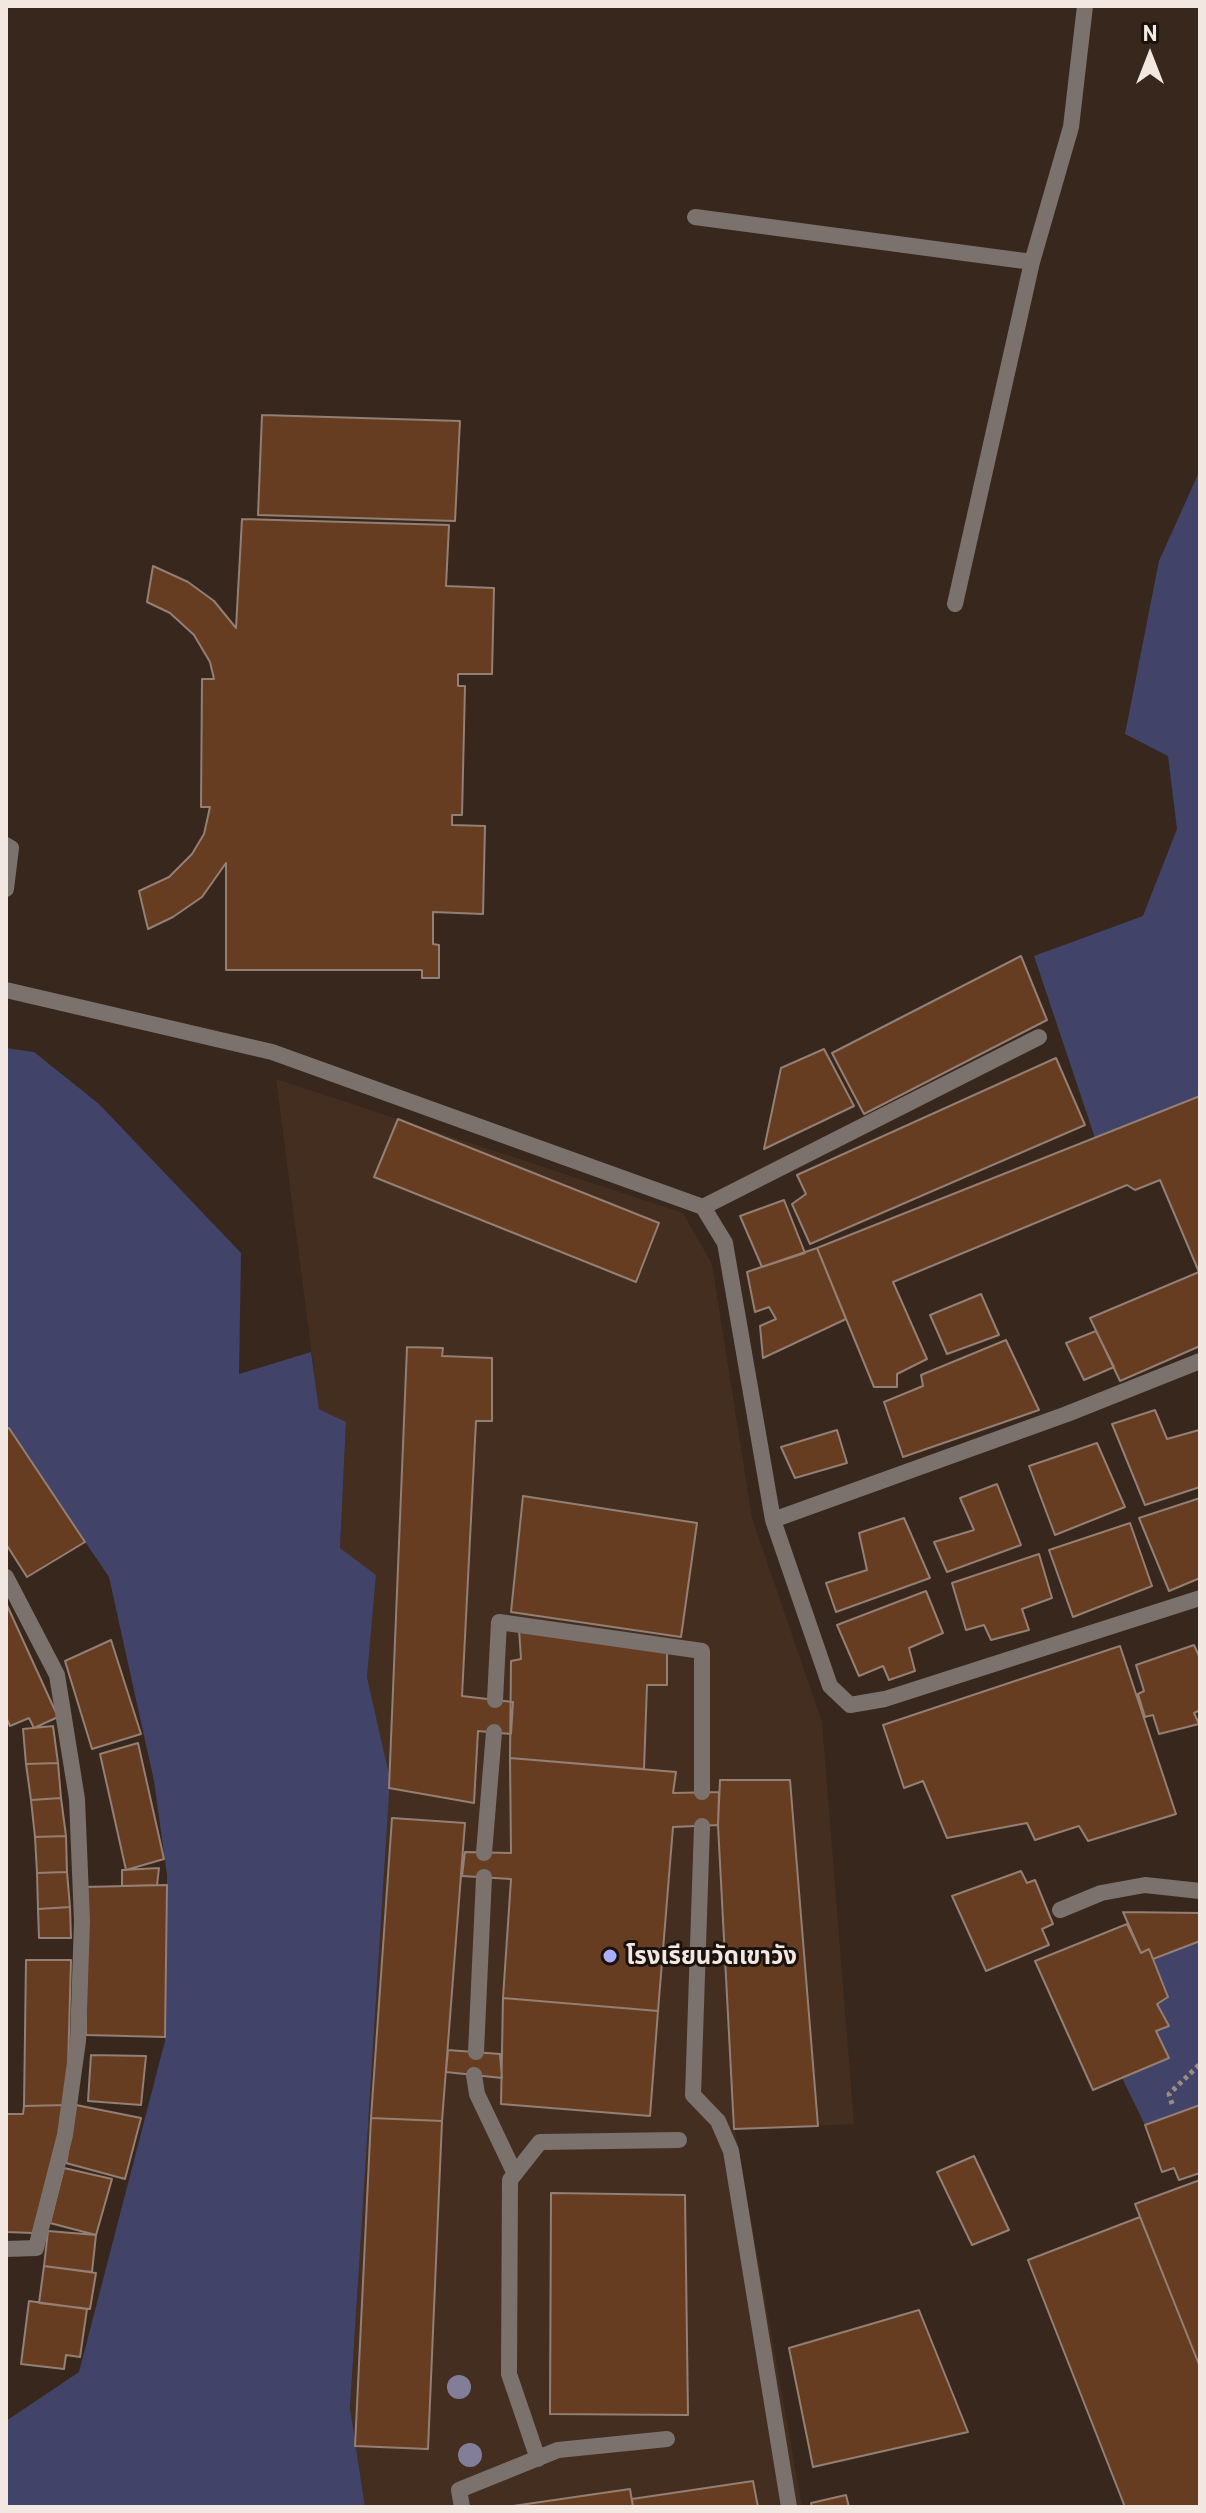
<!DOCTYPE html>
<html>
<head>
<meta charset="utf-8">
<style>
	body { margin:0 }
	#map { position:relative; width:1206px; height:2513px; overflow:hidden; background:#38271d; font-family:Barlow,sans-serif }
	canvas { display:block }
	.frame { position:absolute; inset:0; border:8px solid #f3e8e1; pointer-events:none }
	.north { position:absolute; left:1110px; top:16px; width:80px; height:80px; -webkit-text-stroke:6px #19120d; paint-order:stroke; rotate:0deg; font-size:22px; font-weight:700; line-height:32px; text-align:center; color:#f3e8e1 }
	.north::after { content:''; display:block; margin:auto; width:28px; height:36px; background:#f3e8e1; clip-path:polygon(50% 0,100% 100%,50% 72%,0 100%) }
</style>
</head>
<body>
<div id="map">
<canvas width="1206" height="2513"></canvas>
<div class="frame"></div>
<div class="north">N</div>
</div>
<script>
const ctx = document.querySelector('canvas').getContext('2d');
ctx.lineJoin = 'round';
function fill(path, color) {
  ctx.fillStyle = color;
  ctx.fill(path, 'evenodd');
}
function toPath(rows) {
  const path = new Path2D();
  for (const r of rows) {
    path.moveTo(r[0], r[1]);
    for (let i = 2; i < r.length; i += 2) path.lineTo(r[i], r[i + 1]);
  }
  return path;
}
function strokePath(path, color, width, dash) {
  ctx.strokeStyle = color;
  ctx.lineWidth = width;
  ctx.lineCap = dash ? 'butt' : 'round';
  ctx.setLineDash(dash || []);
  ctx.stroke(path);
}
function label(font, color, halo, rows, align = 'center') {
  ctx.font = font + ' Barlow,"Noto Sans Thai",sans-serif';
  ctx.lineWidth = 6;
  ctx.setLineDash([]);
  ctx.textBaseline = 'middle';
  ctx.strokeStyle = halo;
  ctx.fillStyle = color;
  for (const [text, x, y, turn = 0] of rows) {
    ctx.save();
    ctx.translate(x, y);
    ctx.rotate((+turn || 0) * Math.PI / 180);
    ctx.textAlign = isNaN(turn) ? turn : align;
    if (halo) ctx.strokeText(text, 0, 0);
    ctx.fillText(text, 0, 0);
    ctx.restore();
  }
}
fill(toPath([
	[276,1079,683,1213,712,1264,752,1518,822,1722,854,2124,735,2129,802,2507,365,2507,350,2408,390,1779,367,1677,376,1575,340,1549,346,1422,319,1409]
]), '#442e20');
fill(toPath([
	[1200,470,1200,1096,1095,1138,1034,956,1143,916,1177,829,1168,756,1125,734,1159,561],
	[6,1048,34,1052,99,1104,241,1253,239,1374,311,1352,319,1409,346,1422,340,1548,376,1575,367,1677,390,1779,350,2408,365,2507,6,2507,6,2421,79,2372,165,2041,167,1875,154,1781,109,1577,6,1425],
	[1200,1941,1200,2105,1145,2125,1122,2078,1168,2058,1156,2031,1169,2026,1157,2004,1168,1996,1153,1959]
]), '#414468');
const building = toPath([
	[262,415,460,421,455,521,258,515,262,415],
	[242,519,449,525,446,586,494,588,492,674,458,674,458,686,465,686,462,815,452,815,452,825,485,826,483,914,433,912,433,944,439,945,439,978,422,978,422,970,226,970,226,863,202,897,173,917,148,929,139,891,169,877,192,854,204,834,210,807,201,807,202,679,214,679,210,662,194,635,170,613,147,602,153,566,188,582,214,601,236,628,242,519],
	[1021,956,1047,1020,864,1114,832,1053,1021,956],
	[824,1049,854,1106,764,1149,781,1068,824,1049],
	[1056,1058,1085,1125,810,1244,792,1204,806,1194,797,1175,1056,1058],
	[1200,1096,1200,1346,1120,1381,1090,1318,1199,1272,1160,1180,1135,1190,1127,1185,893,1282,927,1359,897,1374,897,1387,874,1387,817,1248,1200,1096],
	[398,1119,659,1223,636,1282,374,1177,398,1119],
	[784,1200,805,1253,762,1267,740,1216,784,1200],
	[817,1248,846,1319,763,1358,760,1326,776,1319,769,1307,755,1312,747,1272,817,1248],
	[981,1294,999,1335,947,1354,930,1315,981,1294],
	[1096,1331,1114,1367,1084,1380,1066,1343,1096,1331],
	[1006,1340,1039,1410,903,1457,884,1402,923,1386,921,1375,1006,1340],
	[407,1347,443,1348,442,1356,492,1358,492,1421,476,1421,462,1696,513,1702,511,1734,478,1731,474,1803,389,1788,407,1347],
	[1155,1410,1167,1439,1199,1430,1200,1487,1145,1505,1112,1424,1155,1410],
	[9,1428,85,1542,27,1577,6,1544,6,1429,9,1428],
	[837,1430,847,1463,795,1478,781,1447,837,1430],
	[1097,1443,1125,1507,1055,1535,1029,1466,1097,1443],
	[997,1484,1021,1545,947,1572,934,1542,974,1530,960,1498,997,1484],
	[523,1496,697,1523,681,1637,511,1612,523,1496],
	[1200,1498,1200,1578,1169,1591,1139,1518,1200,1498],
	[904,1518,930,1578,836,1612,826,1583,867,1570,859,1533,904,1518],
	[1130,1523,1152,1586,1073,1617,1049,1550,1130,1523],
	[1039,1554,1052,1598,1022,1609,1029,1630,991,1640,984,1625,966,1630,952,1583,1039,1554],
	[926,1591,943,1633,909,1648,915,1671,889,1680,883,1666,859,1676,837,1625,926,1591],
	[6,1603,58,1717,34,1728,29,1718,10,1726,6,1717,6,1603],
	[519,1629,667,1652,667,1685,647,1685,644,1769,510,1758,511,1661,521,1659,519,1629],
	[111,1640,141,1734,92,1749,65,1661,111,1640],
	[1194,1645,1200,1658,1200,1710,1194,1713,1199,1724,1159,1734,1153,1715,1145,1717,1138,1694,1144,1691,1136,1665,1194,1645],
	[1120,1646,1176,1814,1088,1841,1079,1826,1035,1840,1027,1823,947,1838,923,1781,904,1788,883,1725,1120,1646],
	[53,1726,58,1763,26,1764,23,1729,53,1726],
	[138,1743,164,1859,126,1870,100,1754,138,1743],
	[510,1758,676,1772,673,1793,719,1792,718,1825,673,1827,658,2011,503,1998,511,1879,462,1876,465,1852,511,1853,510,1758],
	[58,1763,61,1798,31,1800,26,1764,58,1763],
	[720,1780,790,1780,818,2126,734,2129,718,1825,720,1780],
	[61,1798,66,1836,35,1837,31,1800,61,1798],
	[392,1818,465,1823,442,2121,371,2118,392,1818],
	[66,1836,67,1872,37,1873,35,1837,66,1836],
	[159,1868,157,1885,122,1886,122,1870,159,1868],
	[1021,1871,1027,1883,1035,1880,1053,1924,1042,1929,1049,1945,986,1971,952,1896,1021,1871],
	[67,1872,70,1907,38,1909,37,1873,67,1872],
	[167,1885,165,2037,86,2035,84,1887,167,1885],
	[70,1907,71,1938,39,1938,38,1909,70,1907],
	[1123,1912,1200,1913,1200,1941,1153,1959,1149,1949,1141,1953,1123,1912],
	[1127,1924,1141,1953,1149,1949,1168,1997,1157,2004,1169,2026,1156,2031,1169,2058,1093,2090,1035,1961,1127,1924],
	[26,1960,71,1960,67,2105,24,2106,26,1960],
	[503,1998,658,2011,650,2116,501,2104,503,1998],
	[448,2050,500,2054,502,2078,446,2072,448,2050],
	[91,2055,146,2056,141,2105,88,2101,91,2055],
	[67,2105,33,2233,6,2232,6,2114,23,2114,24,2106,67,2105],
	[76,2105,141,2118,125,2179,66,2163,76,2105],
	[1200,2105,1200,2173,1179,2180,1174,2168,1162,2172,1145,2125,1200,2105],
	[371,2118,442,2121,428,2449,355,2446,371,2118],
	[974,2156,1009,2230,972,2245,937,2172,974,2156],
	[64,2168,112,2179,96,2235,50,2223,64,2168],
	[1200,2180,1200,2367,1135,2204,1200,2180],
	[551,2193,685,2195,688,2415,550,2414,551,2193],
	[1140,2217,1200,2367,1200,2507,1125,2507,1028,2260,1140,2217],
	[48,2231,96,2235,92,2272,44,2266,48,2231],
	[44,2266,96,2273,90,2309,39,2303,44,2266],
	[29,2301,87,2309,80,2357,66,2355,64,2369,21,2364,29,2301],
	[919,2310,968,2432,813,2467,789,2348,919,2310],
	[753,2481,758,2507,633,2507,632,2499,753,2481],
	[630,2489,633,2507,513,2506,630,2489],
	[846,2495,849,2507,812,2507,811,2503,846,2495]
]);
fill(building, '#673d22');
strokePath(building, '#937f73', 2);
strokePath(toPath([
	[1172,2104,1169,2094,1200,2064]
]), '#9a8c83', 5, [4, 4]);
strokePath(toPath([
	[495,1700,499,1622,702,1651,702,1792],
	[702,1826,693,2095,718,2121,731,2151,789,2507],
	[484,1853,494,1732],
	[1060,1910,1101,1893,1145,1885,1200,1891],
	[476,2052,484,1877],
	[474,2075,477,2094,515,2174],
	[538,2459,509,2374,510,2180,540,2142,679,2140],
	[462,2507,459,2490,558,2450,667,2439]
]), '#7b726d', 16);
strokePath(toPath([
	[695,217,1032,262],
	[955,604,1032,262,1071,127,1085,6],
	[6,845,11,848,6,889],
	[6,990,272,1052,703,1207,725,1243,773,1520,830,1686,850,1705,885,1699,1200,1598],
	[703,1207,1039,1037],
	[773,1520,1067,1414,1200,1361],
	[6,1577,57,1675,77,1799,82,1921,78,2041,65,2135,36,2248,6,2249]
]), '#7b726d', 16);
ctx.fillStyle = '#827e99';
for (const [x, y] of [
	[459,2387],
	[470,2455]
]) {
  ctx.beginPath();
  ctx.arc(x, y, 12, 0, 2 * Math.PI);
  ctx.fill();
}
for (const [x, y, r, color] of [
	[610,1956,8,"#aab0fc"]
]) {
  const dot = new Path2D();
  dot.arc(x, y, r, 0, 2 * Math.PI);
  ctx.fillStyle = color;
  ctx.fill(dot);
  strokePath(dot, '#19120d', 3);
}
label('bold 24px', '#f3e8e1', '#19120d', [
	["โรงเรียนวัดเขาวัง",626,1956]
], 'left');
</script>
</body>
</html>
